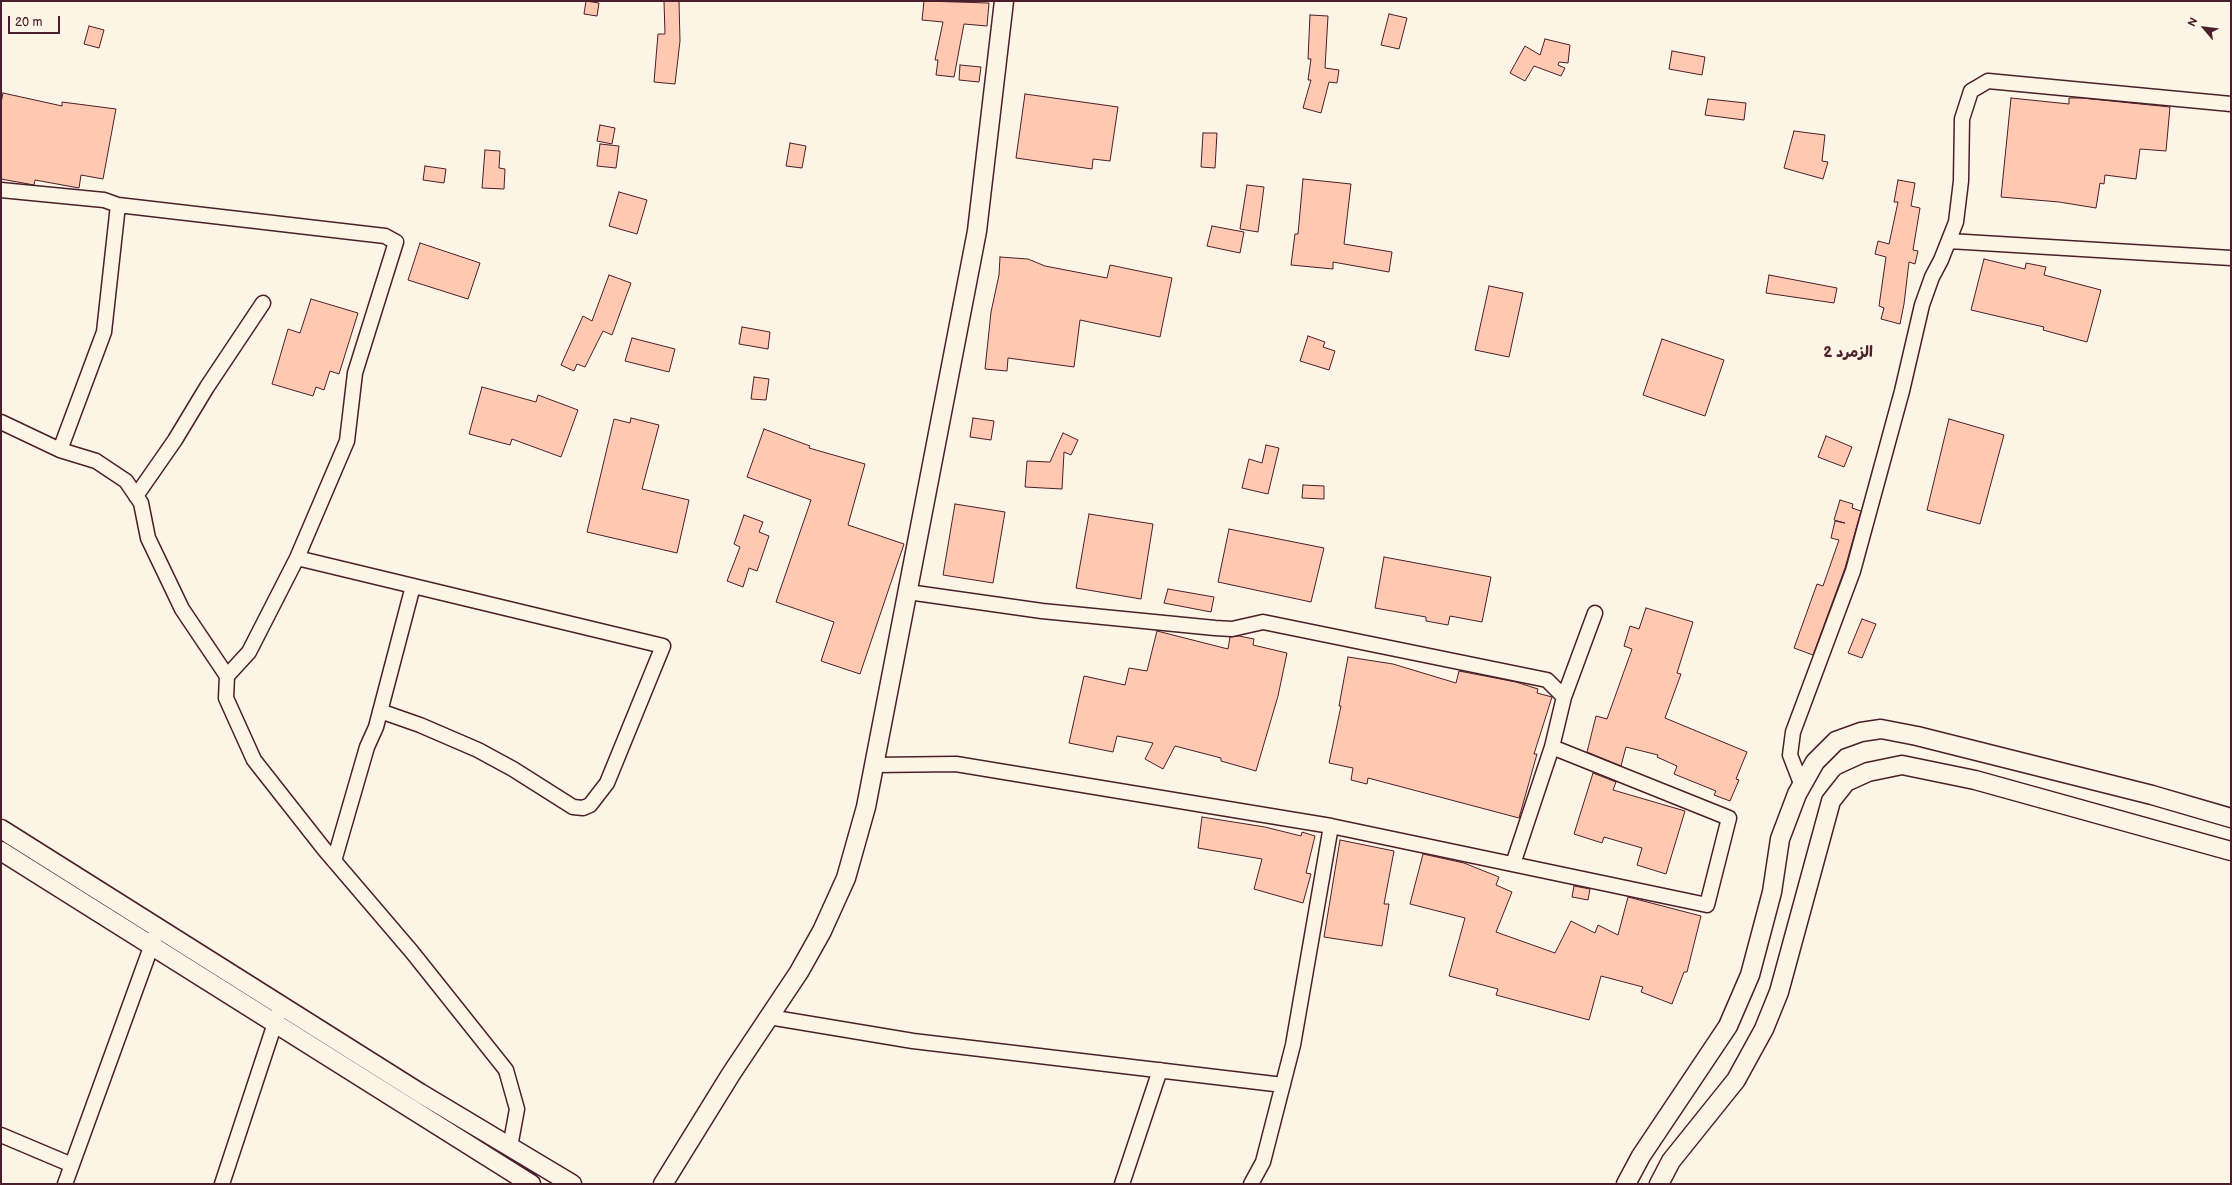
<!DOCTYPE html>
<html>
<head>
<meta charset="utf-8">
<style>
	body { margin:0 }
	#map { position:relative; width:2232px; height:1185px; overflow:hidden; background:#fcf5e5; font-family:"Balsamiq Sans",sans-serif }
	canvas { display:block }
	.frame { position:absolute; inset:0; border:2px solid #4a1f2b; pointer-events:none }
	.north { position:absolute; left:2184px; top:8px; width:40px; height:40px; -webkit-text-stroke:3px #fcf5e5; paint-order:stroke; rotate:298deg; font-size:11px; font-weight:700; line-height:16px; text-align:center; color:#4a1f2b }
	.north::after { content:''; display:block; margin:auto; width:14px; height:18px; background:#4a1f2b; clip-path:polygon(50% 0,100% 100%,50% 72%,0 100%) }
	.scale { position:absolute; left:8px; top:16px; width:52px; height:18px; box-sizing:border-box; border:2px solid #4a1f2b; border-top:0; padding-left:5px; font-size:12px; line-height:14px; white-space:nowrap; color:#4a1f2b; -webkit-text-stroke:3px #fcf5e5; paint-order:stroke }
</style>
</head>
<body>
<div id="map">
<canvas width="2232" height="1185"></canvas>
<div class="frame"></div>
<div class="north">N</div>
<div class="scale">20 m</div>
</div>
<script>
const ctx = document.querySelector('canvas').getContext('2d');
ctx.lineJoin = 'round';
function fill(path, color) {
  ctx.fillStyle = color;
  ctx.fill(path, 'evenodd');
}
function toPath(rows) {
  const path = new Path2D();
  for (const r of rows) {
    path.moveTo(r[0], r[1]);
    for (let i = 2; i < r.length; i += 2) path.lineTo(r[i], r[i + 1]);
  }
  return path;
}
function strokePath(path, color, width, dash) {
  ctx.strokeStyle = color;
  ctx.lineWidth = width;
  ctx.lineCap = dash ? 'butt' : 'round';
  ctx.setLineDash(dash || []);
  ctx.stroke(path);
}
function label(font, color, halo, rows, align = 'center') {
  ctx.font = font + ' "Balsamiq Sans","Playpen Sans Arabic",sans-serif';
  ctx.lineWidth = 4;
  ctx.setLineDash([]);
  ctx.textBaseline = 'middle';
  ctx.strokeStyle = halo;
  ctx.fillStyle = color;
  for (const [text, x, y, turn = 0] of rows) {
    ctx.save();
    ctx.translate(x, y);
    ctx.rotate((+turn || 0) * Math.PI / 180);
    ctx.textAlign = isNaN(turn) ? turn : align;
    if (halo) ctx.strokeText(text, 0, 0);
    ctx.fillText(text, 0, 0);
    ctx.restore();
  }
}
const building = toPath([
	[586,1,599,3,597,16,584,14,586,1],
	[664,1,679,1,680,41,675,84,654,82,658,34,665,34,664,1],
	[924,1,989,3,987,26,964,24,954,77,936,75,938,60,935,60,943,22,922,20,924,1],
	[1389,14,1407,18,1399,49,1381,45,1389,14],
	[1310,15,1328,16,1325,68,1339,70,1337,83,1329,82,1321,113,1303,108,1311,80,1308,80,1311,59,1308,59,1310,15],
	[89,26,104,30,99,48,84,44,89,26],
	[1545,39,1570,45,1568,63,1559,62,1558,65,1565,68,1561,76,1534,66,1525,81,1510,73,1525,46,1540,55,1545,39],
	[1672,51,1705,57,1702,75,1669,69,1672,51],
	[960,65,981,67,979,82,959,80,960,65],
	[3,93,62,106,62,102,116,109,103,179,81,175,79,188,35,180,34,185,1,179,1,103,3,93],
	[1025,94,1118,107,1110,161,1093,159,1092,169,1016,158,1025,94],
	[2011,98,2069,104,2069,98,2082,98,2170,107,2166,151,2140,149,2136,179,2105,175,2104,184,2100,183,2096,208,2059,202,2001,197,2011,98],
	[1708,99,1746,103,1744,120,1705,115,1708,99],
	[600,125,615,128,612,144,597,141,600,125],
	[1794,131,1825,135,1822,161,1828,162,1823,179,1784,168,1794,131],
	[1203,133,1217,133,1215,168,1201,167,1203,133],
	[790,143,806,146,802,168,786,166,790,143],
	[600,144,619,146,616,168,597,166,600,144],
	[485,150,500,151,499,168,505,169,504,189,482,188,485,150],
	[425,166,446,169,444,183,423,180,425,166],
	[1303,179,1351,184,1344,244,1392,252,1389,272,1333,262,1333,269,1291,265,1295,234,1298,234,1303,179],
	[1898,180,1915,183,1911,206,1920,208,1913,250,1918,251,1915,264,1909,262,1904,304,1900,324,1881,319,1884,308,1879,306,1886,257,1875,254,1878,241,1889,244,1898,202,1894,202,1898,180],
	[1247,185,1264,187,1258,232,1240,229,1247,185],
	[619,192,647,200,637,234,609,226,619,192],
	[1212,226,1244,232,1240,253,1207,246,1212,226],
	[420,243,480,263,468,299,408,280,420,243],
	[1000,257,1028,259,1045,266,1107,278,1110,265,1172,278,1160,337,1080,320,1074,367,1008,358,1007,371,985,369,991,312,999,275,1000,257],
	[1984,259,2025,269,2026,263,2046,267,2044,275,2101,290,2087,342,2043,330,2044,327,1971,310,1984,259],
	[609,275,631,283,612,335,603,331,585,367,577,364,574,371,561,365,583,316,592,321,609,275],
	[1769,275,1837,288,1834,303,1766,293,1769,275],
	[1489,286,1523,293,1509,357,1475,350,1489,286],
	[311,299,358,313,339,374,330,371,324,390,316,387,313,396,272,384,288,329,300,333,311,299],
	[742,327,770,332,768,349,739,344,742,327],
	[1308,336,1325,342,1323,347,1335,351,1329,370,1300,361,1308,336],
	[632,338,675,349,669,372,625,361,632,338],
	[1662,339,1724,360,1705,416,1643,395,1662,339],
	[754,377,769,379,766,400,751,399,754,377],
	[482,387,536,402,538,395,578,410,561,457,512,439,510,445,469,434,482,387],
	[631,418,659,425,642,489,689,500,677,553,587,532,614,419,630,423,631,418],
	[973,418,994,421,991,440,970,437,973,418],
	[1949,419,2004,435,1980,524,1927,510,1949,419],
	[764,429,810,446,809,448,865,464,848,525,904,544,860,674,821,661,834,622,776,602,811,500,747,477,764,429],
	[1063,433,1078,440,1071,455,1064,452,1062,489,1025,487,1027,461,1050,462,1063,433],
	[1826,436,1852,447,1844,467,1818,457,1826,436],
	[1266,445,1279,448,1268,494,1242,488,1249,459,1262,463,1266,445],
	[1303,485,1324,486,1324,499,1302,498,1303,485],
	[1840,500,1853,504,1852,508,1861,511,1845,568,1813,655,1794,648,1817,584,1823,586,1839,540,1831,538,1835,521,1845,523,1834,520,1840,500],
	[955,504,1005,512,993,583,943,575,955,504],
	[1089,514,1153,524,1141,599,1076,588,1089,514],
	[744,515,763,522,759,532,769,536,757,571,749,568,743,587,727,581,740,547,734,544,744,515],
	[1229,529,1324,548,1311,602,1218,582,1229,529],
	[1384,557,1491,577,1482,622,1450,616,1448,625,1426,621,1426,617,1375,608,1384,557],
	[1168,589,1214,597,1211,612,1164,603,1168,589],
	[1646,608,1693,622,1677,673,1681,674,1665,718,1747,752,1736,779,1739,780,1730,801,1714,795,1716,791,1674,774,1677,766,1657,757,1658,755,1626,747,1621,766,1587,752,1596,716,1607,719,1632,649,1624,646,1630,626,1639,629,1646,608],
	[1862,619,1876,624,1862,658,1848,653,1862,619],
	[1157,631,1228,649,1230,637,1239,636,1254,639,1253,645,1287,653,1278,696,1256,771,1221,761,1221,758,1175,746,1163,769,1145,759,1153,743,1117,736,1113,752,1069,743,1084,676,1125,685,1129,668,1147,671,1157,631],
	[1348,657,1393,664,1456,683,1459,671,1516,682,1538,689,1537,693,1552,697,1534,754,1537,754,1519,818,1368,778,1367,784,1351,780,1353,768,1329,763,1341,706,1339,706,1348,657],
	[1593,773,1616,782,1613,790,1685,811,1666,874,1637,865,1642,848,1604,837,1602,843,1574,834,1593,773],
	[1202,817,1265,827,1301,836,1302,832,1315,836,1306,873,1311,874,1303,903,1254,889,1262,859,1198,848,1202,817],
	[1340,840,1394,851,1384,904,1389,904,1382,946,1324,937,1340,840],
	[1423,854,1464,863,1499,877,1496,885,1512,892,1496,932,1555,953,1571,921,1595,933,1598,925,1618,935,1628,897,1701,916,1687,972,1684,972,1672,1004,1641,992,1643,987,1601,976,1589,1020,1496,995,1498,989,1449,976,1465,918,1410,904,1423,854],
	[1574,886,1590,889,1588,900,1572,897,1574,886]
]);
fill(building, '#fec8b1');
strokePath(building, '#4a1f2b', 1);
const minor = toPath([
	[1,190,104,200,118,205],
	[1949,241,2231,258],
	[1,422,60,450,96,461,126,481,141,503,148,538,182,609,227,676,226,698,254,760,324,849,412,952,506,1070,517,1109,510,1147],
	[60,450,104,332,118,205,385,236,396,242,355,373,347,441,297,558,249,652,227,676],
	[136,496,175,440,207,387,263,303],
	[297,558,663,646,607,783,590,805,583,808,573,807,513,769,478,750,420,725,380,711],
	[908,592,1042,611,1215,628,1232,629,1263,622,1547,680,1564,697,1552,747,1729,818,1707,905,1331,826,1293,1045,1263,1162,1251,1184],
	[1564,697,1595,613],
	[874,765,956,764,1331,826],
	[1802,786,1790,755,1793,732,1853,571,1902,391,1922,305,1932,277,1941,260,1956,222,1961,181,1962,119,1971,91,1988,81,2231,104],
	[334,861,367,747,376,727,413,586],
	[1513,864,1552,747],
	[769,1017,913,1041,1283,1085],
	[1,1135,72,1165],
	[65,1184,155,936],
	[222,1184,278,1014],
	[1122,1184,1160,1070]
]);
const tertiary = toPath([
	[1,829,420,1093,572,1184],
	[1,851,531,1184],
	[663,1184,731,1074,799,972,822,931,846,878,866,807,977,231,1004,1],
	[1626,1184,1641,1156,1728,1026,1750,975,1772,892,1780,839,1797,794,1815,762,1836,741,1861,732,1881,729,1917,736,2152,795,2231,818],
	[1659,1184,1671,1161,1736,1080,1764,1029,1779,992,1831,801,1846,782,1868,772,1902,765,1975,780,2231,851]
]);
strokePath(minor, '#4a1f2b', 17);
strokePath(tertiary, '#4a1f2b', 21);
strokePath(minor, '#fcf5e5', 14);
strokePath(tertiary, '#fcf5e5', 18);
label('bold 15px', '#4a1f2b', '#fcf5e5', [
	["الزمرد 2",1848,353]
]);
</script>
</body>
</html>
